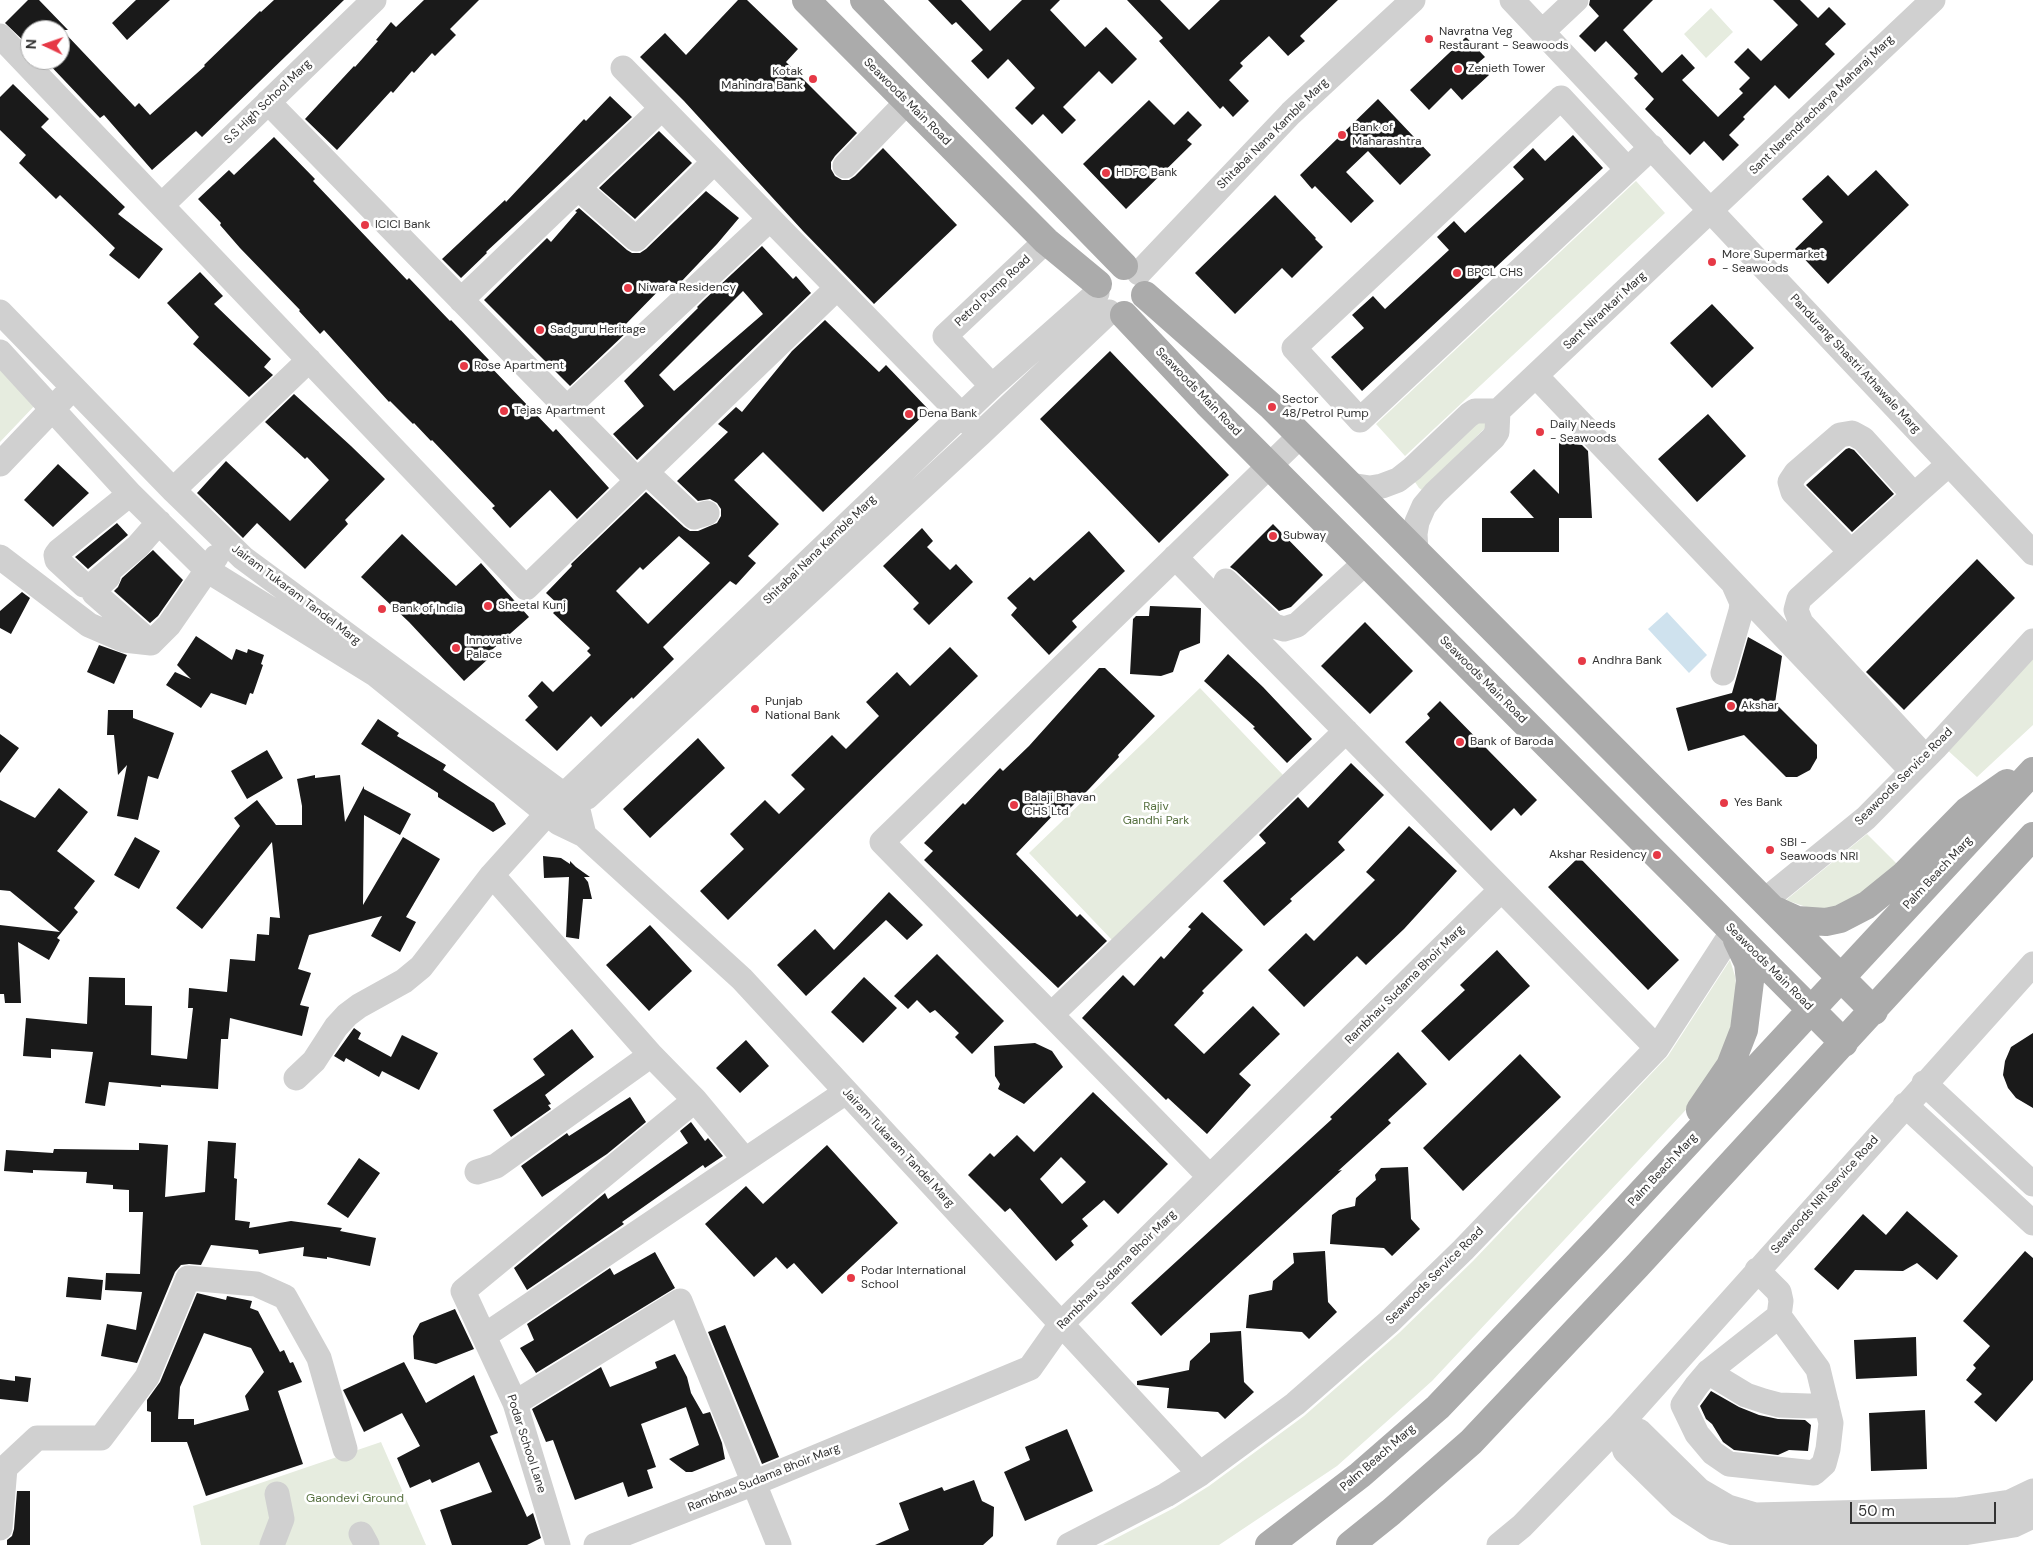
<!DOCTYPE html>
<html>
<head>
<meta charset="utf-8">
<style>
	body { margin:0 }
	#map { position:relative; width:2033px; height:1545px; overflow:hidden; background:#fff; font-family:"DM Sans",sans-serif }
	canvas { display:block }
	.north { position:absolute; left:20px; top:20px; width:50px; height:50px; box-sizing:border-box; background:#fff; border:1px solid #adadad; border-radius:50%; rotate:273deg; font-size:14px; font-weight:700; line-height:20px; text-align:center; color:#333 }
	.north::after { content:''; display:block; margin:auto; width:18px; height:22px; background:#e63946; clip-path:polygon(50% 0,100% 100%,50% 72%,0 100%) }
	.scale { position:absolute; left:1850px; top:1502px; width:146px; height:22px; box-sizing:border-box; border:2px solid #333; border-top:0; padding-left:6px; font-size:15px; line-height:18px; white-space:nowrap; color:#333; -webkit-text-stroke:4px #fff; paint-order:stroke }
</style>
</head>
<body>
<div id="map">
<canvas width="2033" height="1545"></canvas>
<div class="north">N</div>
<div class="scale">50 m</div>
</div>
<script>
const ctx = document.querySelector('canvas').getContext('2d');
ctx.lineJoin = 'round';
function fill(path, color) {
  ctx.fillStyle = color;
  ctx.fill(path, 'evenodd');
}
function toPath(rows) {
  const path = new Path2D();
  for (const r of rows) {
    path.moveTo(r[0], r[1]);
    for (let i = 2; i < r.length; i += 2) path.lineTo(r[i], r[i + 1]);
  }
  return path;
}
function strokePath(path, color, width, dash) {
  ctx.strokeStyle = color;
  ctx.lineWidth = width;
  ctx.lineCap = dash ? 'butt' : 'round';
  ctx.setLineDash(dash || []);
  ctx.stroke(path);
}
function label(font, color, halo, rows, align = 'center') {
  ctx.font = font + ' "DM Sans",sans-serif';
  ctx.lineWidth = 5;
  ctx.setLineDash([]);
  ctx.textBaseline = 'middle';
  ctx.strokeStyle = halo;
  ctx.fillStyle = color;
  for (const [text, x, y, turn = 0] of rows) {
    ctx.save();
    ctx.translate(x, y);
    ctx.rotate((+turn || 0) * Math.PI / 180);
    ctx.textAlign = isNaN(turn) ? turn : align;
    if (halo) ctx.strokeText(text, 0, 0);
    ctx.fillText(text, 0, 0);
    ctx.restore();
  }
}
fill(toPath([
	[1711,8,1733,32,1706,58,1684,34],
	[1636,181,1665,213,1405,456,1376,424],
	[0,361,39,401,0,442],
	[1476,416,1492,421,1422,490,1419,488,1415,482],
	[2033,653,2033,725,1977,777,1944,747],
	[1200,688,1283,775,1112,940,1029,853],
	[1867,834,1897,864,1859,896,1830,908,1812,909,1786,900],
	[1730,960,1735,976,1737,994,1733,1027,1720,1061,1696,1099,1432,1381,1337,1466,1219,1545,1103,1545,1174,1508,1209,1486,1304,1416,1400,1332,1473,1261,1668,1056],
	[381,1442,426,1545,201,1545,193,1506]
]), '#e6ecdf');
fill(toPath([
	[1667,612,1707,655,1689,673,1648,629]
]), '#cfe2ee');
fill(toPath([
	[28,0,39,0,68,30,62,30,135,107,139,103,150,115,205,66,204,65,260,11,261,12,274,0,344,0,202,137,196,131,152,170,104,115,100,118,45,60,60,60,60,30,30,30,30,47,5,23],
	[136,0,170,0,127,40,112,23],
	[424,0,479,0,450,29,456,35,435,56,432,53,414,73,412,71,393,93,391,91,337,150,305,119,354,66,355,67,378,41,376,40,391,22,396,27],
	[738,0,747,0,798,49,786,62,857,133,835,156,831,162,831,169,835,176,842,180,849,180,855,176,883,148,957,225,874,304,803,231,684,101,640,57,665,33,686,55],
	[928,0,961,0,990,31,1022,0,1060,0,1050,10,1085,47,1106,27,1137,59,1112,84,1099,71,1063,107,1076,120,1062,134,1043,114,1032,125,1015,108,1035,88,1008,59,988,79,971,61,983,50,956,22,952,25],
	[1127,0,1160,0,1189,30,1220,0,1338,0,1300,36,1305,41,1288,56,1269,36,1240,63,1243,66,1229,80,1249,101,1233,117,1223,106,1220,109,1159,41,1163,38],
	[1590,0,1653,0,1623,30,1662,73,1682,54,1695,68,1682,80,1718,117,1743,93,1739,89,1750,78,1734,62,1748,48,1761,61,1798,25,1773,0,1800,0,1818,18,1829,7,1846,24,1825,44,1835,54,1789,99,1775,85,1743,117,1745,119,1729,135,1739,145,1723,161,1704,141,1690,155,1645,109,1654,99,1634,78,1638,74,1606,41,1595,52,1579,36,1599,16,1589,5],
	[1466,37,1485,57,1478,63,1489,75,1462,100,1451,88,1429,110,1410,90],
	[13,84,49,119,41,127,125,207,118,214,163,249,139,279,109,255,115,248,60,195,56,199,19,163,26,155,0,130,0,97],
	[610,96,632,117,486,252,487,253,461,278,442,259,505,200,506,202,584,119,586,121],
	[1378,99,1431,155,1400,185,1368,151,1346,172,1374,201,1351,223,1315,186,1312,189,1300,175],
	[1149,100,1174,125,1188,111,1202,125,1187,140,1192,144,1126,209,1083,164],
	[659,131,692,163,635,219,599,188],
	[1573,135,1603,168,1362,391,1331,357,1364,328,1352,315,1373,296,1385,309,1449,250,1437,237,1454,221,1465,233,1524,179,1513,167,1533,148,1545,161],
	[274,137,315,179,313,181,407,280,409,278,450,321,451,320,489,360,486,362,553,432,556,429,609,488,577,519,550,490,510,528,492,508,495,506,432,440,431,441,414,423,413,424,390,401,389,402,324,330,320,334,299,311,300,310,240,248,220,225,221,223,198,199,229,170,234,175],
	[1876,170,1909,205,1828,284,1795,249,1823,222,1802,199,1828,175,1848,196],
	[706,191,739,218,717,244,679,284,673,284,669,280,622,328,627,332,570,386,484,300,547,238,551,242,577,212,575,211,579,208,627,250,632,253,640,253,646,249],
	[1275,195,1316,238,1315,239,1323,247,1292,278,1282,268,1235,314,1195,273],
	[762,246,793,279,796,276,811,293,637,460,613,434,644,406,624,381,698,308,697,307,703,301],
	[743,291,763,314,674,391,659,375],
	[200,272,223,296,214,304,271,359,264,367,273,375,249,397,193,344,199,337,167,303],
	[1712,304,1754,348,1712,388,1670,343],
	[825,320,879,372,886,365,929,410,823,512,763,452,734,480,779,524,748,556,756,563,736,585,730,581,663,647,674,659,633,699,632,697,601,727,591,716,557,751,525,720,538,707,528,696,542,681,553,692,591,655,587,651,590,648,553,613,560,606,546,593,572,566,571,564,646,492,684,527,690,531,698,531,717,523,721,516,721,509,717,503,710,499,698,501,677,481,728,432,718,424,736,407,742,412,792,351],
	[679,536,710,563,648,624,616,591,640,567,643,570],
	[1110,351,1229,475,1159,543,1040,419],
	[294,394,351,446,385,479,345,520,348,524,305,569,257,523,243,538,197,493,226,461,290,521,329,480,307,457,305,459,265,422],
	[1708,414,1746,456,1697,502,1658,459],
	[1559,441,1582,445,1588,451,1592,518,1559,518,1559,552,1482,552,1482,518,1534,518,1510,492,1534,469,1559,494],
	[1849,448,1854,450,1894,494,1852,532,1806,485,1846,449],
	[58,464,89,493,53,527,24,500],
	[117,523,128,535,88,569,75,557],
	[1273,524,1323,575,1291,607,1279,611,1236,571,1230,567],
	[922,528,933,541,927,547,950,570,956,564,973,582,929,625,913,609,919,603,883,566],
	[1089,531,1125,571,1072,621,1077,627,1049,655,1011,615,1017,608,1007,598,1030,577,1034,581],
	[402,534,456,586,481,563,529,617,485,656,488,659,464,681,409,622,361,577],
	[153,550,183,580,158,616,150,623,114,591,118,587,122,578],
	[1977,559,2015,598,1904,710,1866,672],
	[22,592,30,598,11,634,0,628,0,611],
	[1150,606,1201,608,1200,643,1180,651,1173,672,1161,676,1130,674,1133,619,1136,616,1149,616],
	[1365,622,1413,671,1370,714,1321,666],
	[196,636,232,660,236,649,247,653,248,649,264,655,261,664,263,665,253,694,250,693,246,705,211,693,201,708,166,685,175,672,191,679,177,665],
	[1748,637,1782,656,1775,703,1817,745,1817,758,1810,770,1797,777,1786,777,1744,735,1688,751,1676,708,1732,693],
	[99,645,127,655,114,684,87,672],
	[950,647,978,676,728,920,700,891,744,849,730,834,765,800,779,814,805,789,791,775,832,735,846,749,879,716,866,702,897,672,910,686],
	[1228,654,1263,687,1312,739,1287,763,1253,728,1255,727,1204,681],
	[1099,668,1105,668,1155,716,1118,755,1119,757,1089,789,1064,814,1059,809,1016,854,1077,917,1080,914,1107,941,1058,988,924,860,933,851,924,843,963,803,965,805,1000,768,1003,771,1029,746],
	[1440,701,1537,800,1521,816,1514,808,1491,831,1405,742,1430,718,1427,714],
	[108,710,133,710,133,718,174,733,158,779,148,776,138,820,117,816,127,765,118,775,114,735,107,735],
	[378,719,399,733,397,736,446,765,443,770,494,803,506,824,493,832,438,797,438,793,361,744],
	[0,734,19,748,0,773],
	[698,738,725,768,650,838,623,809],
	[267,750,283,778,247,799,231,771],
	[1351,763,1384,795,1338,842,1345,850,1290,899,1292,901,1264,926,1223,881,1266,843,1259,835,1298,797,1308,808],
	[315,775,315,778,340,775,345,822,364,786,364,789,411,814,400,835,364,815,363,905,403,837,440,859,406,917,416,922,400,952,371,936,382,916,309,935,298,969,311,973,300,1005,309,1007,302,1036,230,1018,228,1039,221,1039,218,1089,161,1085,161,1087,109,1082,105,1106,85,1103,93,1052,51,1049,51,1058,23,1056,26,1018,87,1024,89,977,125,978,125,1005,152,1006,151,1055,187,1059,193,1008,188,1008,189,988,227,992,230,959,255,961,257,934,269,935,270,917,280,918,272,842,202,929,176,908,240,826,234,818,257,800,276,825,302,825,302,806,297,779],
	[59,788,88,812,57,851,95,881,74,908,78,912,57,938,60,940,49,960,18,942,21,1003,5,1003,4,994,0,994,0,925,60,932,10,891,0,890,0,800,35,818],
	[1409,826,1457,871,1404,929,1366,965,1357,956,1304,1007,1268,970,1306,933,1314,941,1375,880,1366,872],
	[135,837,160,851,139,889,114,875],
	[543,856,561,858,570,864,570,861,576,867,590,877,584,877,588,882,592,899,583,899,579,939,566,937,569,877,544,878],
	[1579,857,1679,960,1648,990,1548,887],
	[889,892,923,925,907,940,886,920,806,996,777,965,815,929,834,950],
	[1202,912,1243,950,1202,991,1204,993,1174,1025,1204,1054,1253,1006,1280,1034,1239,1074,1251,1085,1207,1134,1168,1098,1166,1100,1082,1018,1123,975,1134,986,1161,956,1164,959,1191,929,1188,927],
	[650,925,692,971,649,1011,606,965],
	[1497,950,1530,986,1449,1061,1421,1031,1465,990,1460,985],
	[937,954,1004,1021,972,1054,955,1037,959,1033,935,1010,930,1013,917,1000,908,1009,894,996],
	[864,977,897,1008,863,1043,831,1012],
	[354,1028,361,1033,358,1039,391,1057,402,1035,438,1053,419,1090,382,1071,379,1077,346,1058,344,1062,334,1056],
	[572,1029,594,1057,545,1095,551,1104,548,1105,551,1109,511,1137,493,1110,545,1075,533,1059],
	[2033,1033,2033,1108,2016,1098,2008,1088,2003,1075,2005,1061,2011,1047],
	[746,1040,769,1066,740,1093,716,1068],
	[1035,1043,1052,1051,1063,1067,1024,1104,998,1089,1000,1084,995,1076,994,1046],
	[1398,1052,1427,1084,1388,1120,1391,1123,1338,1171,1342,1170,1161,1336,1131,1303,1332,1119,1330,1117],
	[1520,1054,1561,1097,1463,1191,1423,1148],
	[1093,1092,1168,1164,1118,1214,1104,1200,1082,1219,1088,1226,1071,1241,1074,1245,1056,1261,1010,1208,1005,1212,968,1175,990,1153,994,1157,1017,1135,1034,1152],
	[1061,1157,1086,1182,1062,1204,1040,1179],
	[630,1097,646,1122,607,1154,542,1197,521,1166,567,1133,569,1136],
	[691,1122,705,1141,708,1138,723,1156,705,1168,703,1165,622,1222,624,1224,527,1290,514,1268,605,1193,608,1199,688,1143,680,1131],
	[208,1141,236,1143,234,1178,237,1179,235,1220,250,1222,249,1228,291,1221,342,1228,340,1231,376,1238,370,1266,327,1257,327,1259,303,1256,304,1247,259,1254,258,1250,211,1245,201,1265,189,1264,181,1265,175,1272,137,1363,101,1356,107,1324,136,1330,142,1292,105,1290,106,1273,140,1274,143,1212,129,1212,129,1190,113,1189,113,1185,86,1183,87,1172,33,1170,33,1173,4,1171,6,1150,53,1153,54,1149,139,1150,139,1143,168,1145,165,1197,205,1192],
	[827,1145,898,1223,822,1294,794,1263,787,1269,776,1257,754,1277,705,1224,746,1186,763,1204],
	[359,1158,380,1173,348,1218,327,1204],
	[1408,1167,1411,1219,1420,1229,1392,1256,1384,1248,1330,1244,1332,1215,1339,1210,1355,1206,1356,1198,1376,1180,1375,1175,1381,1168],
	[1907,1211,1958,1256,1937,1280,1917,1263,1903,1271,1855,1270,1838,1290,1814,1269,1863,1214,1886,1235],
	[1325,1251,1328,1302,1337,1312,1309,1339,1302,1332,1246,1328,1249,1295,1272,1290,1273,1281,1294,1263,1293,1253],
	[2025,1251,2033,1258,2033,1380,1996,1422,1974,1402,1982,1394,1966,1380,1976,1368,1973,1365,1990,1346,1963,1321],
	[655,1252,675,1288,536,1373,520,1348,534,1340,527,1324,610,1268,614,1275],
	[68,1277,103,1280,101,1300,66,1297],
	[197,1293,226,1300,227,1296,252,1301,250,1308,258,1311,280,1352,284,1350,290,1363,293,1362,302,1382,278,1391,303,1464,206,1496,187,1442,151,1442,151,1412,147,1411,147,1400,160,1382],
	[204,1333,251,1348,264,1372,245,1396,249,1410,194,1425,194,1419,178,1419,180,1387],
	[455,1309,474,1349,436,1364,414,1359,413,1336,420,1323],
	[725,1325,779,1457,762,1464,708,1332],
	[1241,1331,1244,1382,1254,1392,1225,1419,1218,1412,1167,1408,1169,1388,1137,1385,1137,1381,1189,1370,1190,1361,1210,1342,1210,1333],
	[1916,1337,1917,1376,1856,1379,1854,1340],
	[675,1354,687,1377,691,1393,703,1414,710,1412,722,1443,725,1459,692,1472,686,1472,669,1459,699,1445,686,1407,641,1424,656,1467,647,1470,653,1488,628,1497,623,1482,575,1500,553,1440,546,1442,532,1409,601,1367,610,1387,657,1368,655,1362],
	[404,1362,426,1403,474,1375,498,1433,490,1436,527,1517,533,1513,541,1538,527,1545,452,1545,440,1510,492,1492,479,1462,432,1483,430,1479,410,1488,397,1458,420,1446,402,1413,364,1432,343,1390],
	[15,1376,31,1378,28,1402,0,1399,0,1379,15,1381],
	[1711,1391,1739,1407,1759,1415,1778,1419,1805,1420,1811,1425,1808,1451,1789,1450,1778,1455,1734,1450,1723,1442,1712,1424,1706,1419,1700,1406],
	[1925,1410,1927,1469,1871,1471,1869,1413],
	[1067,1429,1093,1491,1025,1521,1004,1472,1030,1460,1025,1447],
	[974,1480,982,1501,994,1507,993,1536,983,1545,875,1545,909,1530,899,1503,942,1487,944,1491],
	[17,1491,30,1491,30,1545,7,1545,7,1540,12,1536,14,1529]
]), '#1a1a1a');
strokePath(toPath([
	[1512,0,2033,553],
	[1543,31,1576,0],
	[0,36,526,588,837,288],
	[623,68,973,427],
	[268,102,637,480],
	[845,166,907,102],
	[1627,169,1561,98,1294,348,1360,420,1652,147],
	[578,188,636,239,714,162],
	[162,205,374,0],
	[1139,273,1291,113,1413,0],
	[461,300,662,108],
	[0,312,173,490,243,558,564,795,577,806,584,835],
	[0,352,130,494,207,570,375,674,559,823,584,835,742,979,1200,1474],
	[1536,376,1912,771],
	[992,386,945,336,1046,241],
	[567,408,770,219],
	[0,464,64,397],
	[646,472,694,517,707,513],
	[1350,485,1370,488,1382,486,1398,480,1412,469,1469,415,1475,411,1498,411],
	[173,490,309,360],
	[130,494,59,551,56,555,57,560,84,585,92,585,138,546,159,522],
	[1914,495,1949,464],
	[1416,552,1415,534,1417,522,1424,506,1435,493,1493,438,1497,432,1498,411,1933,0],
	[1851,552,1793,492,1790,482,1796,473,1840,435,1852,433,1863,439,1914,495,1799,599,1796,610,1801,623,1925,757],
	[0,557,89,625,124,640,151,643,169,625,216,557],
	[1175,557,1657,1048],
	[108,577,93,591,94,593,151,643],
	[1226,581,1274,626,1284,629,1297,625,1366,562],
	[1723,673,1741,611,1742,603,1734,585],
	[587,797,980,434,1109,312],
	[1764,901,1866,818,1935,748,2033,641],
	[1052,1014,1346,731],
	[651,1055,695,1100],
	[296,1078,314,1061,336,1027,347,1015,359,1006,404,981,421,967,492,875,564,795,992,386,1097,293],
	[1924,1083,2033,1184],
	[1905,1105,2033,1223],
	[477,1172,496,1166,651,1055,492,875],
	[1210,1177,882,842,1300,436],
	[1757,1270,1779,1292,1781,1301,1779,1316,1818,1369,1831,1423,1828,1449,1824,1464,1814,1473,1729,1464,1713,1453,1697,1434,1683,1405,1697,1385,1708,1372,1779,1316],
	[484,1336,846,1092],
	[1708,1372,1746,1395,1764,1401,1779,1405,1808,1406,1827,1405],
	[515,1403,680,1301,779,1545],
	[1618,1427,1625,1451,1680,1505,1715,1528,1755,1539,1957,1534,2014,1525,2033,1516],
	[1618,1427,1639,1431,1699,1490,1728,1507,1755,1515,1956,1510,2010,1502,2033,1491],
	[0,1528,5,1468,37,1438,101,1438,147,1377,188,1278,256,1284,285,1297,319,1358,345,1449],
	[361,1534,367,1545],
	[272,1545,282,1519,277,1494],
	[558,1545,515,1403,463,1291,695,1100,745,1160],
	[596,1545,754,1483,1030,1368,1061,1324,1501,890],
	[1069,1545,1166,1495,1200,1474,1295,1404,1390,1321,1463,1250,1657,1048,1733,931],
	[1499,1545,1522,1526,1618,1427,2033,964]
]), '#d0d0d0', 25);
strokePath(toPath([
	[806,0,1046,241,1098,284],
	[864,0,1124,266],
	[1145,295,1272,407,1874,1011],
	[1124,315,1207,403,1844,1043],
	[1777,911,1797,920,1826,922,1840,919,1867,905,1904,875,1967,811,2007,783],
	[1700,1110,1730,1066,1744,1030,1750,981,1748,963,1737,940],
	[1269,1545,1360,1475,1438,1407,1601,1236,2033,771],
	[1350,1545,1391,1512,1471,1442,1637,1266,2033,836]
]), '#ababab', 28);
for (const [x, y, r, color] of [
	[1429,39,5,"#e63946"],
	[1458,69,5,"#e63946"],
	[813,79,5,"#e63946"],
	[1342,135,5,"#e63946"],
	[1106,173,5,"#e63946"],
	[365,225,5,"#e63946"],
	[1712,262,5,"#e63946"],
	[1457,273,5,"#e63946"],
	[628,288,5,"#e63946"],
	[540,330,5,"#e63946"],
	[464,366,5,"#e63946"],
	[1272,407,5,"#e63946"],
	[504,411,5,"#e63946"],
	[909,414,5,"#e63946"],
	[1540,432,5,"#e63946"],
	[1273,536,5,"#e63946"],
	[488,606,5,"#e63946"],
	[382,609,5,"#e63946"],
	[456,648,5,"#e63946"],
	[1582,661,5,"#e63946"],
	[1731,706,5,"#e63946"],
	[755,709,5,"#e63946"],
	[1460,742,5,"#e63946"],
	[1724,803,5,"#e63946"],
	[1014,805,5,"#e63946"],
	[1770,850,5,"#e63946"],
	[1657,855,5,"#e63946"],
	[851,1278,5,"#e63946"]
]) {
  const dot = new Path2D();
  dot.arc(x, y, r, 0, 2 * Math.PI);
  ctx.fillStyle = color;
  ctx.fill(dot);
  strokePath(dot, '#fff', 2);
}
label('12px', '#333', '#fff', [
	["Navratna Veg",1439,32],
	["Restaurant - Seawoods",1439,46],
	["Zenieth Tower",1468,69],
	["Kotak",803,72,"right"],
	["Mahindra Bank",803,86,"right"],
	["Bank of",1352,128],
	["Maharashtra",1352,142],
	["HDFC Bank",1116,173],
	["ICICI Bank",375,225],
	["More Supermarket",1722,255],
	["- Seawoods",1722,269],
	["BPCL CHS",1467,273],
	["Niwara Residency",638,288],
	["Sadguru Heritage",550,330],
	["Rose Apartment",474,366],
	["Sector",1282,400],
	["48/Petrol Pump",1282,414],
	["Tejas Apartment",514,411],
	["Dena Bank",919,414],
	["Daily Needs",1550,425],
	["- Seawoods",1550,439],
	["Subway",1283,536],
	["Sheetal Kunj",498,606],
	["Bank of India",392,609],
	["Innovative",466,641],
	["Palace",466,655],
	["Andhra Bank",1592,661],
	["Punjab",765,702],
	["National Bank",765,716],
	["Akshar",1741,706],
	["Bank of Baroda",1470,742],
	["Balaji Bhavan",1024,798],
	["CHS Ltd",1024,812],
	["Yes Bank",1734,803],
	["SBI -",1780,843],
	["Seawoods NRI",1780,857],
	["Akshar Residency",1647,855,"right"],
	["Podar International",861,1271],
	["School",861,1285]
], 'left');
label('12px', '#333', '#fff', [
	["S.S High School Marg",268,102,-44],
	["Seawoods Main Road",907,102,45],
	["Sant Narendracharya Maharaj Marg",1822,105,-44],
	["Shitabai Nana Kamble Marg",1273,134,-45],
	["Petrol Pump Road",993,291,-43],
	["Sant Nirankari Marg",1605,311,-43],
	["Pandurang Shastri Athawale Marg",1855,364,47],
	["Seawoods Main Road",1198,392,46],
	["Shitabai Nana Kamble Marg",820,550,-44],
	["Jairam Tukaram Tandel Marg",296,595,37],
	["Seawoods Main Road",1483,680,45],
	["Seawoods Service Road",1904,777,-45],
	["Palm Beach Marg",1938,873,-47],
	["Seawoods Main Road",1769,967,45],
	["Rambhau Sudama Bhoir Marg",1405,985,-45],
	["Jairam Tukaram Tandel Marg",898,1148,47],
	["Palm Beach Marg",1663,1170,-47],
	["Seawoods NRI Service Road",1825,1195,-48],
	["Rambhau Sudama Bhoir Marg",1117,1270,-45],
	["Seawoods Service Road",1435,1276,-45],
	["Podar School Lane",526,1444,72],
	["Palm Beach Marg",1378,1458,-41],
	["Rambhau Sudama Bhoir Marg",764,1478,-22]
]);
label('12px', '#56703f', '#fff', [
	["Rajiv",1156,807],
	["Gandhi Park",1156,821],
	["Gaondevi Ground",355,1499]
]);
</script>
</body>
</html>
